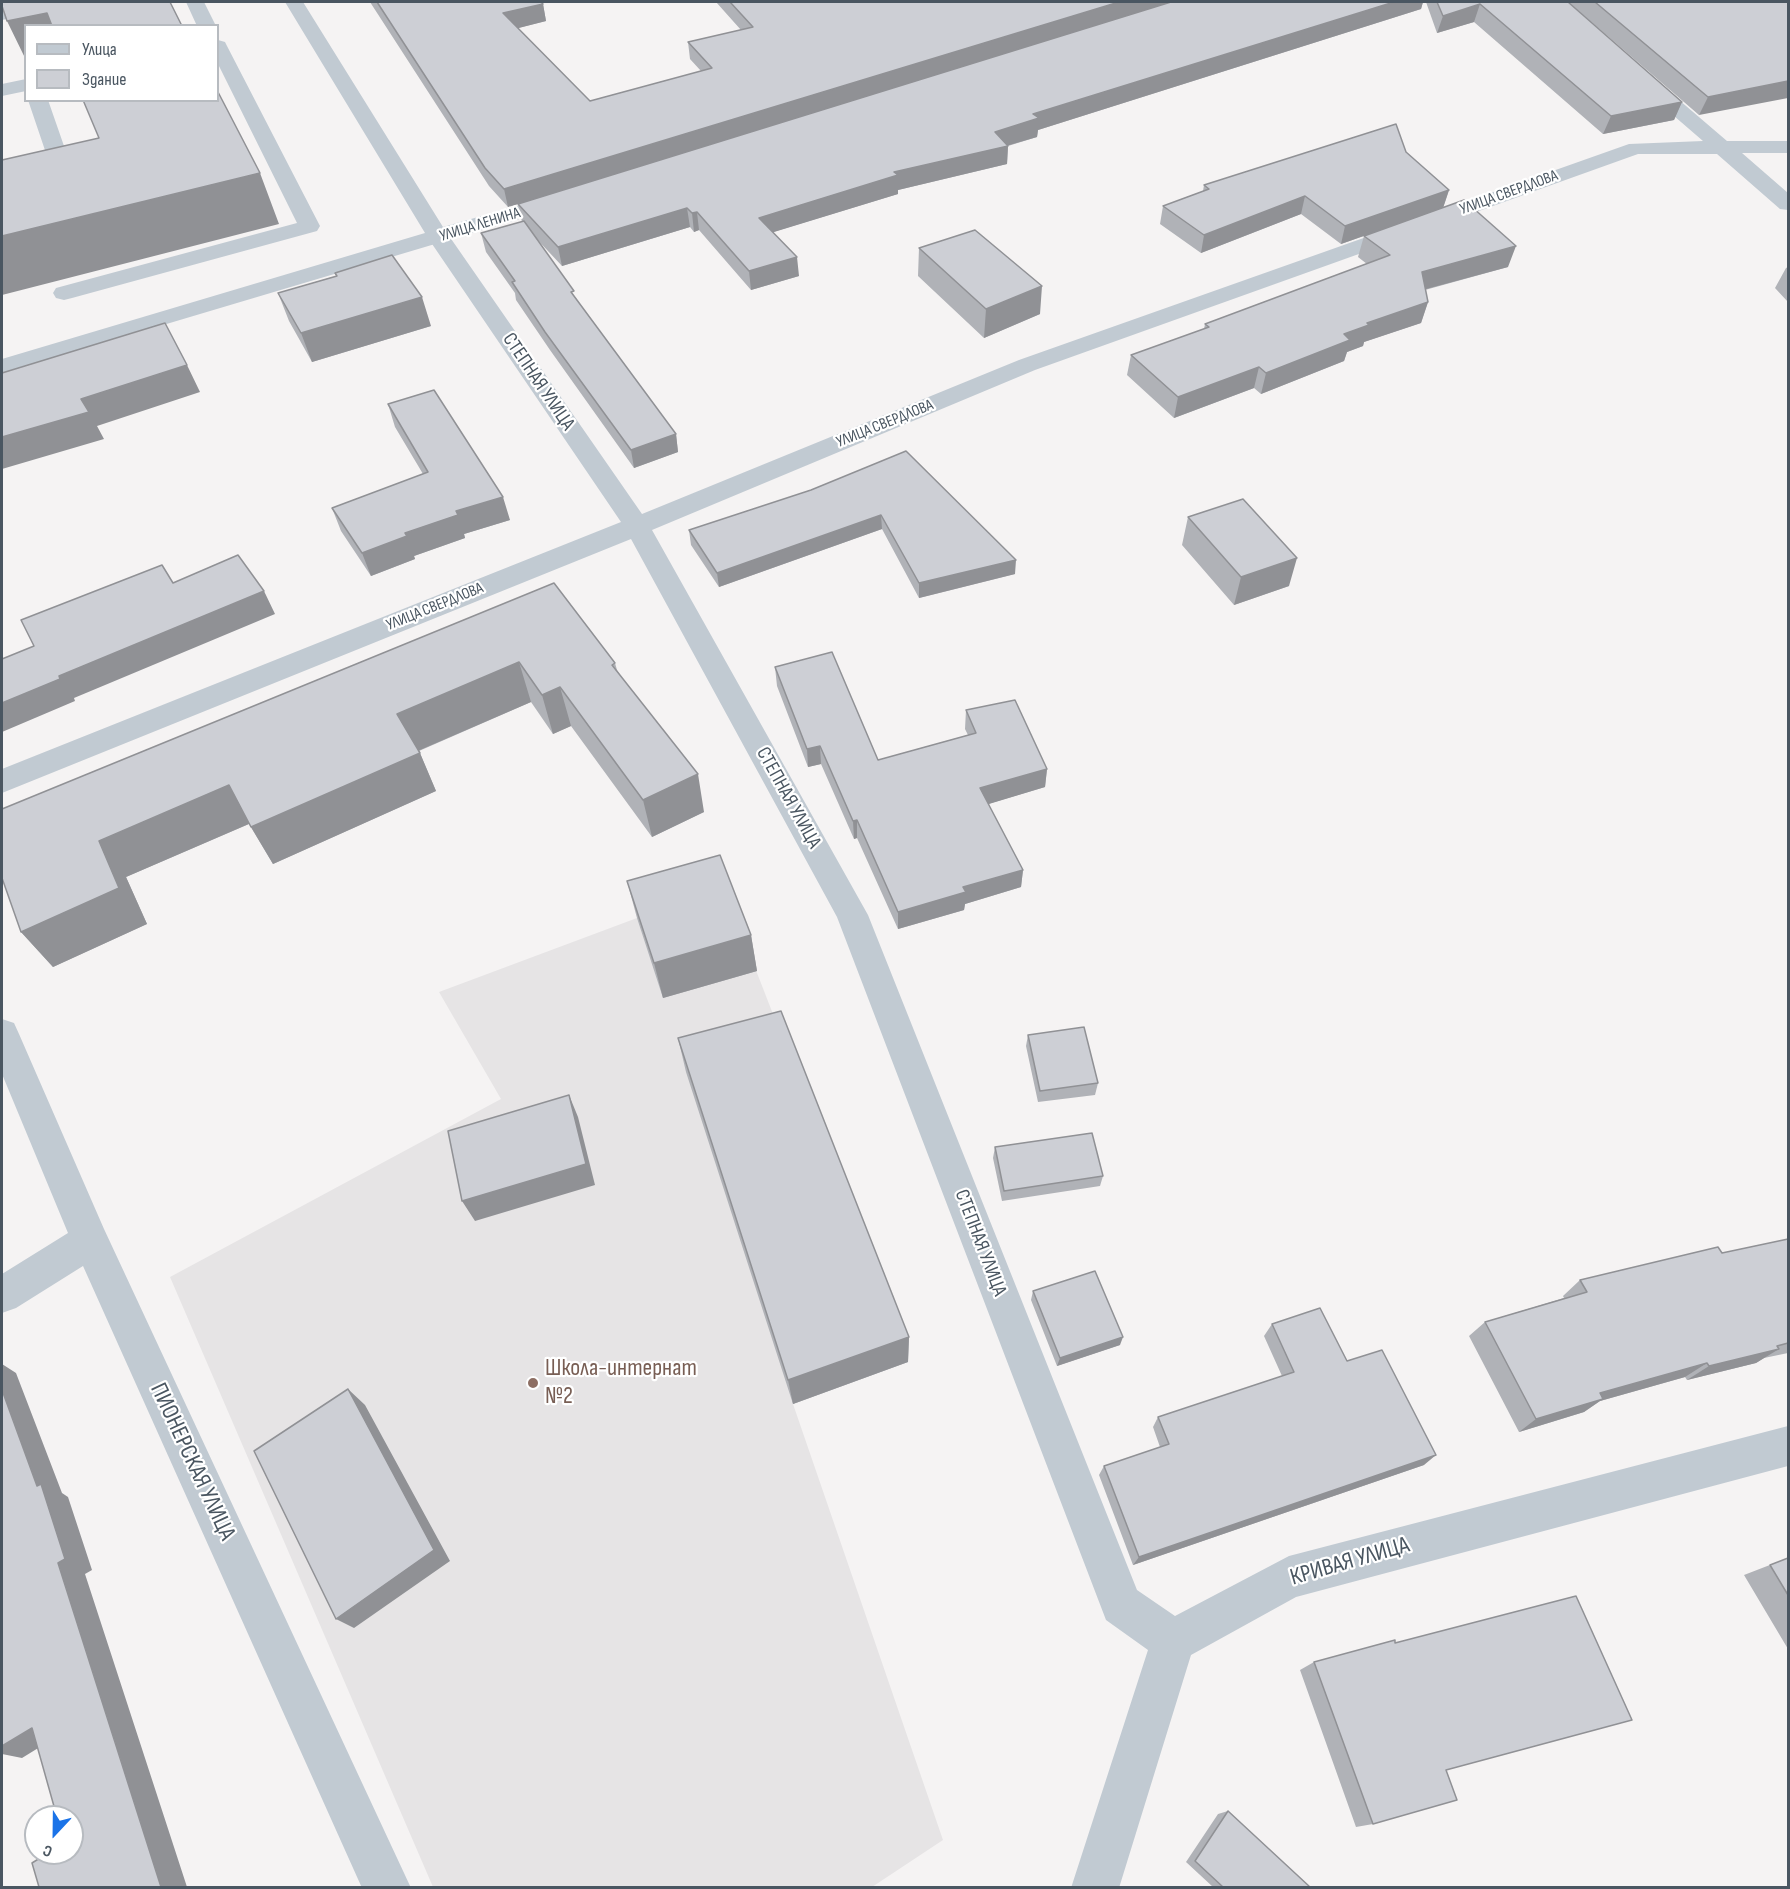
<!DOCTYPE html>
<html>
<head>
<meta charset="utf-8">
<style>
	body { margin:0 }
	#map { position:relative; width:1790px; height:1889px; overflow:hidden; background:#f5f3f3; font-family:"Sofia Sans Condensed",sans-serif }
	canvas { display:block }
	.frame { position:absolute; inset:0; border:3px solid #4a5661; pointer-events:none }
	.legend { position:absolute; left:24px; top:24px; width:195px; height:78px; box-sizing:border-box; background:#fff; border:2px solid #b7bbc0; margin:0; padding:8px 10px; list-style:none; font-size:18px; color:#4a5661 }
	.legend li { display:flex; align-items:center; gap:12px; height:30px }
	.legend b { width:30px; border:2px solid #b7bbc0 }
	.north { position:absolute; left:24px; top:1805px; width:60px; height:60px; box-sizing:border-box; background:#fff; border:2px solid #b7bbc0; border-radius:50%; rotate:202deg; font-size:16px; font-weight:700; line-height:24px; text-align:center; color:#4a5661 }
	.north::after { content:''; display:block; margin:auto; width:21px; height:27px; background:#1a73e8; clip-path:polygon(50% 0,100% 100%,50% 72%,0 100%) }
</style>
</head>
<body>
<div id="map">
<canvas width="1790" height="1889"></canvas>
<div class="frame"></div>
<ul class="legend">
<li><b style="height:8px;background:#c1cad2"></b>Улица</li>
<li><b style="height:16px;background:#cdcfd5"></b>Здание</li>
</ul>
<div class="north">С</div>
</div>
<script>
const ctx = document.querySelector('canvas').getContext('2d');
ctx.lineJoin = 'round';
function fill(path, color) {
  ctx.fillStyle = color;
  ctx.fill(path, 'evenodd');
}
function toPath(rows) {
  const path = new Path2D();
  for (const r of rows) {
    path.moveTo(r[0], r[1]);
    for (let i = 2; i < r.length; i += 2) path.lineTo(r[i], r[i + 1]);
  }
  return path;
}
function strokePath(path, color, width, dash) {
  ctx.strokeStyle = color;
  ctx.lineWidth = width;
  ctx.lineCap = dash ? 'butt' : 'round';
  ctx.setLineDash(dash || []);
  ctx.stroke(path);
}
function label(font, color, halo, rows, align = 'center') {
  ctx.font = font + ' "Sofia Sans Condensed",sans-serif';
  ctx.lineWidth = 4.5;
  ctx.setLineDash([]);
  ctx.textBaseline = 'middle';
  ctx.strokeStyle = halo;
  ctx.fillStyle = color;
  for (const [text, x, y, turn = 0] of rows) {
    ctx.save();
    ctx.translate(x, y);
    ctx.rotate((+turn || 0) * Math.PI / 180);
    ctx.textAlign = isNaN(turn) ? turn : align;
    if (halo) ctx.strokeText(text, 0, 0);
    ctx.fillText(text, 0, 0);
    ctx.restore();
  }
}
fill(toPath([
	[726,893,908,1362,793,1404,943,1840,872,1887,433,1887,170,1277,501,1099,439,992,637,918]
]), '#e6e4e5');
fill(toPath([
	[39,2,71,2,68,6,2,20,2,10,39,2],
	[186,2,204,2,216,26,197,26,186,2],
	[218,40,225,42,227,46,320,226,317,231,72,298,64,300,56,298,53,293,56,288,297,223,218,64,218,40],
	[26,79,26,91,2,96,2,84,26,79],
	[28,100,48,100,72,169,69,173,2,189,2,177,50,165,28,100]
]), '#c1cad2');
fill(toPath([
	[1644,74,1651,76,1727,141,1788,141,1788,153,1742,153,1788,193,1788,210,1780,209,1717,154,1638,154,1035,370,652,530,868,915,1137,1590,1175,1616,1289,1556,1788,1426,1788,1466,1296,1597,1191,1655,1119,1888,1071,1888,1148,1650,1106,1620,837,917,631,539,2,793,2,769,621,522,428,238,431,233,439,231,447,233,642,514,1019,360,1629,144,1703,141,1637,84,1634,80,1637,76,1644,74],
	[2,1019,14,1023,19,1034,104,1229,411,1888,362,1888,83,1266,16,1308,2,1313,2,1274,68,1233,2,1074,2,1019]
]), '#c1cad2');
fill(toPath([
	[285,2,303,2,443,227,562,193,570,194,573,199,570,204,449,240,447,243,435,244,2,373,2,359,425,233,285,2]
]), '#c1cad2');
fill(toPath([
	[370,2,541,2,543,4,546,21,518,28,590,101,701,71,690,59,688,42,741,30,716,2,1423,2,1421,9,1038,130,1037,137,1008,146,1007,164,898,190,898,194,773,232,799,276,751,290,699,230,694,232,690,227,562,266,533,235,575,297,676,434,678,452,634,468,550,350,516,300,515,293,486,252,481,233,522,222,518,204,508,207,489,186],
	[1426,2,1788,2,1699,115,1574,7,1682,102,1674,120,1603,134,1474,22,1437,33],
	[1406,152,1449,190,1443,208,1341,244,1301,214,1201,253,1160,224,1163,206,1203,191,1204,185],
	[1364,236,1508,267,1425,290,1428,302,1421,323,1364,342,1363,346,1347,352,1344,361,1261,394,1254,388,1174,418,1127,375,1131,355,1204,329,1205,324,1367,264,1358,257],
	[919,248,1040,314,984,338,918,276],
	[1788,267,1788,302,1775,288,1786,268],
	[335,273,431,326,312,362,289,321,278,293,336,276],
	[388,404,510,520,464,534,465,538,414,556,415,559,371,576,341,531,332,508,423,474,395,427],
	[906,451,1015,574,919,598,882,529,719,587,691,545,689,530,811,490],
	[1188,517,1289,586,1234,605,1182,545],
	[554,583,615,663,617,670,704,812,652,837,571,726,553,734,531,702,419,751,436,791,273,864,249,824,126,877,147,924,53,967,21,932],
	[775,667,878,760,968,735,965,729,966,710,1047,769,1045,787,988,804,1023,870,1021,887,965,904,964,910,898,929,857,838,854,839,821,764,808,767,777,686],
	[627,881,751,935,757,971,663,998,637,918],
	[1028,1035,1098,1083,1095,1095,1038,1102,1026,1046],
	[678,1038,909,1337,908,1362,793,1404,686,1072],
	[995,1147,1103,1176,1100,1186,1002,1201,993,1158],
	[1788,1239,1788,1353,1764,1358,1756,1363,1687,1380,1685,1377,1600,1401,1584,1412,1519,1432,1469,1336,1485,1322,1564,1298,1563,1296,1580,1280,1722,1253],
	[1033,1291,1120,1345,1057,1366,1031,1300],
	[1272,1324,1347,1361,1424,1465,1133,1565,1099,1475,1104,1466,1160,1447,1153,1427,1158,1417,1282,1376,1264,1336],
	[1788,1558,1788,1649,1744,1575],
	[1314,1662,1446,1770,1373,1824,1356,1827,1300,1670],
	[1228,1811,1310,1887,1213,1887,1186,1862,1218,1814]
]), '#b0b2b7');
fill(toPath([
	[1119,2,1174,2,508,207,504,189],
	[1394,2,1423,2,1421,9,1038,130,1037,137,1006,146,1008,146,1007,164,898,190,898,194,761,236,759,218,894,172,1033,114],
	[543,4,546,21,507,31,503,13],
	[1480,4,1474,22,1437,33,1443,16],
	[47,13,52,26,26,26,26,60,7,21],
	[1788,81,1788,98,1699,115,1708,97],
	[1682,102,1674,120,1603,134,1611,116],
	[260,173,279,224,2,295,2,236],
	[1449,190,1443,208,1341,244,1345,226],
	[1305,196,1301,214,1201,253,1204,235],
	[687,208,690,227,562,266,558,247],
	[697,212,699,230,694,232,692,213],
	[1516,246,1508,267,1415,292,1422,272],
	[797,257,799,276,751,290,749,271],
	[1042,286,1040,314,984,338,986,309],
	[422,297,431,326,312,362,301,333],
	[1428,302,1421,323,1364,342,1363,346,1347,352,1344,361,1261,394,1266,373,1367,323],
	[187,365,200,392,97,426,104,439,2,469,2,437,81,399],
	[1259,367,1254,388,1174,418,1178,397],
	[676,434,678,452,634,468,631,450],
	[503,497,510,520,464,534,465,538,414,556,415,559,371,576,362,553,405,533,456,511],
	[881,515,882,529,719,587,717,573],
	[1297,558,1289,586,1234,605,1241,577],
	[1016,560,1015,574,919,598,919,583],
	[264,591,275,614,74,698,75,701,2,732,2,703,59,676],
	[519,662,531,702,413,753,397,714],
	[560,687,571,726,553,734,542,695],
	[820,746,821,764,808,767,807,749],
	[420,753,436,791,273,864,251,827],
	[1047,769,1045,787,979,807,980,788],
	[698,774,704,812,652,837,643,800],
	[229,785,251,823,126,877,147,924,53,967,21,932,99,841],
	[857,820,857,838,854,839,853,821],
	[1023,870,1021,887,965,904,964,910,898,929,898,912,963,887],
	[751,935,757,971,663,998,654,963],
	[569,1095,578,1117,595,1185,475,1221,462,1201],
	[909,1337,908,1362,793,1404,788,1380],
	[1123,1337,1120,1345,1057,1366,1060,1358],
	[1779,1349,1756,1363,1687,1380,1709,1366],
	[1707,1363,1685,1377,1600,1401,1584,1412,1519,1432,1536,1419,1600,1393],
	[2,1364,16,1373,62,1493,68,1497,92,1570,85,1574,187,1887,161,1887,58,1563,37,1486,2,1390],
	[348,1389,365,1405,450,1561,354,1628,336,1619],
	[1436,1455,1424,1465,1133,1565,1139,1557],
	[32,1728,61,1734,22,1758,2,1754,2,1746]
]), '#909195');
const building = toPath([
	[2,2,170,2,182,26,52,26,47,13,7,21,2,6,2,2],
	[377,2,541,2,543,4,503,13,590,101,712,68,688,42,753,27,730,2,1119,2,504,189,485,168,377,2],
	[1171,2,1394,2,1033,114,1039,118,995,132,1008,146,894,172,898,175,759,218,797,257,749,271,697,212,692,213,687,208,558,247,518,204,1171,2],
	[1437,2,1568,2,1682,102,1611,116,1480,4,1443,16,1437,2],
	[1595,2,1788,2,1788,81,1708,97,1595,2],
	[218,92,260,173,2,236,2,160,99,138,83,100,218,100,218,92],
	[1396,124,1406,152,1449,190,1345,226,1305,196,1204,235,1163,206,1209,189,1204,185,1396,124],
	[1464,200,1516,246,1422,272,1428,302,1367,323,1369,325,1344,334,1350,340,1266,373,1259,367,1178,397,1131,355,1209,327,1205,324,1390,255,1364,236,1464,200],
	[524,221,574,291,571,292,676,434,631,450,545,332,512,282,515,281,481,233,524,221],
	[975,230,1042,286,986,309,919,248,975,230],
	[392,255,422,297,301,333,278,293,337,276,335,273,392,255],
	[165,323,187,365,81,399,89,412,2,437,2,373,165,323],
	[434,390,503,497,456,511,458,515,405,533,407,536,362,553,332,508,428,472,388,404,434,390],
	[906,451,1016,560,919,583,881,515,717,573,689,530,811,490,906,451],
	[1243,499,1297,558,1241,577,1188,517,1243,499],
	[238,555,264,591,59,676,60,679,2,703,2,659,34,646,21,620,162,565,173,583,238,555],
	[554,583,615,663,612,665,698,774,643,800,560,687,542,695,519,662,397,714,420,753,251,827,229,785,99,841,119,888,21,932,2,878,2,809,554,583],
	[832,652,878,760,976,733,966,710,1015,700,1047,769,980,788,1023,870,963,887,966,892,898,912,857,820,853,821,820,746,807,749,775,667,832,652],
	[720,855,751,935,654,963,627,881,720,855],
	[781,1011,909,1337,788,1380,678,1038,781,1011],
	[1084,1027,1098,1083,1040,1091,1028,1035,1084,1027],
	[569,1095,586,1164,462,1201,448,1131,569,1095],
	[1092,1133,1103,1176,1004,1191,995,1147,1092,1133],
	[1788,1239,1788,1343,1777,1346,1779,1349,1709,1366,1707,1363,1600,1393,1603,1399,1536,1419,1485,1322,1587,1292,1580,1280,1718,1247,1722,1253,1788,1239],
	[1095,1271,1123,1337,1060,1358,1033,1291,1095,1271],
	[1320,1308,1347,1361,1382,1350,1436,1455,1139,1557,1104,1466,1169,1444,1158,1417,1294,1372,1272,1324,1320,1308],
	[348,1389,434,1550,336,1619,254,1451,348,1389],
	[2,1390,37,1486,41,1484,65,1559,58,1563,161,1887,39,1887,32,1863,48,1853,72,1853,72,1817,57,1817,32,1728,2,1746,2,1390],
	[1788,1558,1788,1595,1770,1565,1788,1558],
	[1576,1596,1632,1720,1446,1770,1457,1800,1373,1824,1314,1662,1395,1640,1395,1643,1576,1596],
	[1228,1811,1310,1887,1223,1887,1195,1861,1228,1811]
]);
fill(building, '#cdcfd5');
strokePath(building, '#909195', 1.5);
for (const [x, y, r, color] of [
	[533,1383,6,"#8d6e63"]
]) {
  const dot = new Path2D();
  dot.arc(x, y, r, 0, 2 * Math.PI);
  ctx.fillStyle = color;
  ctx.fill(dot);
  strokePath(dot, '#fff', 2);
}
label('16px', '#4a5661', '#fff', [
	["УЛИЦА СВЕРДЛОВА",1509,193,-20],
	["УЛИЦА ЛЕНИНА",480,225,-17],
	["УЛИЦА СВЕРДЛОВА",885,424,-22],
	["УЛИЦА СВЕРДЛОВА",435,607,-22]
]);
label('20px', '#4a5661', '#fff', [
	["СТЕПНАЯ УЛИЦА",538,382,56],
	["СТЕПНАЯ УЛИЦА",788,798,61],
	["СТЕПНАЯ УЛИЦА",980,1243,69]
]);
label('24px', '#785e54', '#fff', [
	["Школа-интернат",545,1369],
	["№2",545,1397]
], 'left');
label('24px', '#4a5661', '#fff', [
	["ПИОНЕРСКАЯ УЛИЦА",192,1462,65],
	["КРИВАЯ УЛИЦА",1350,1562,-16]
]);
</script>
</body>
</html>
